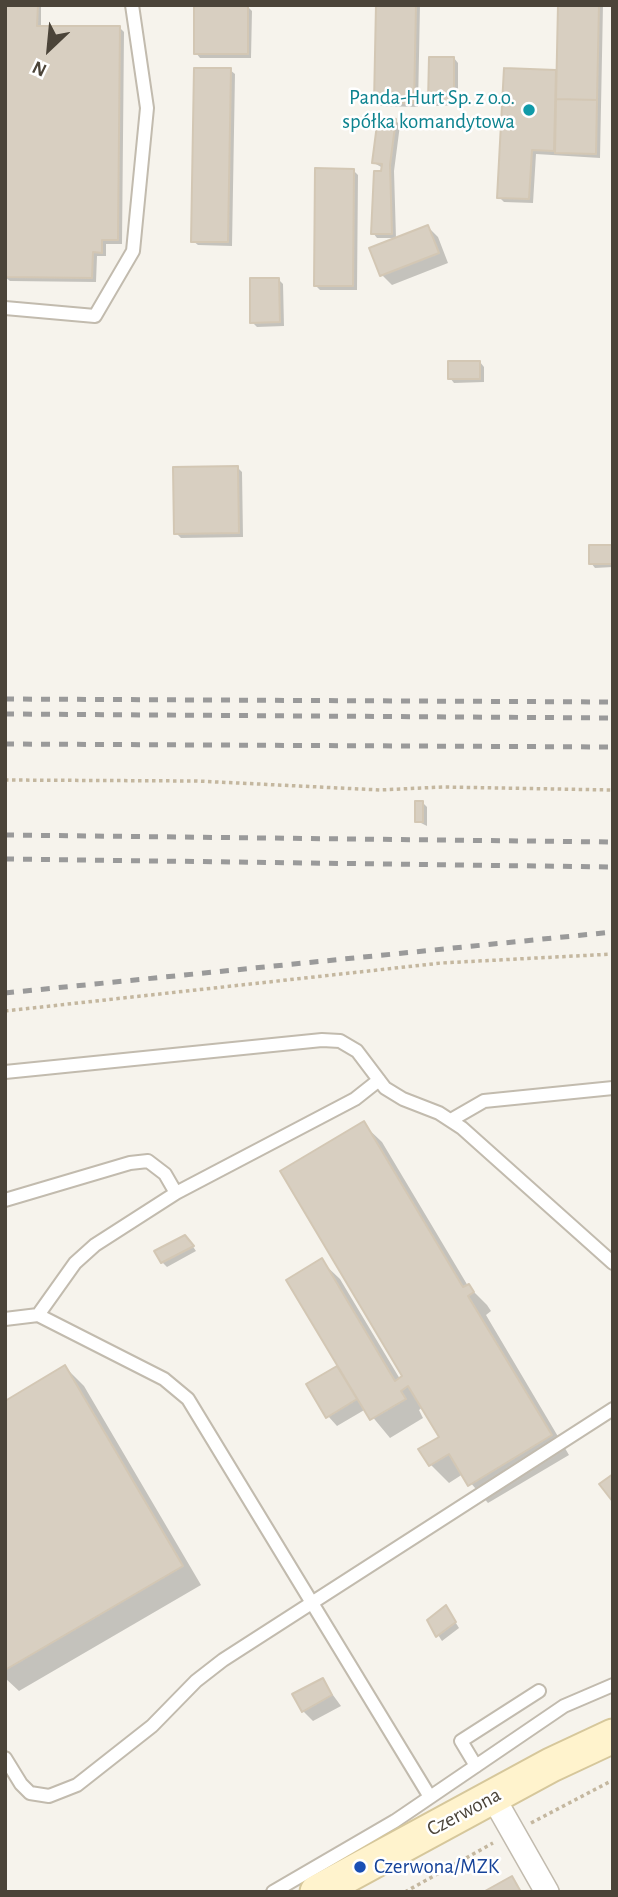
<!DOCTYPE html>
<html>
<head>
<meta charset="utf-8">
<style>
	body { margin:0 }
	#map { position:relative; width:618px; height:1897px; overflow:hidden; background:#f6f3ec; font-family:"Alegreya Sans",sans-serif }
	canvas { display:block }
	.frame { position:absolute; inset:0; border:7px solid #4b4439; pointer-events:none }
	.north { position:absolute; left:14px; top:14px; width:70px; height:70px; -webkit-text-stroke:5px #fff; paint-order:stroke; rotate:206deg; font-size:19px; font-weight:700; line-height:28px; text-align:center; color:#4b4439 }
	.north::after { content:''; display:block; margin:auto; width:24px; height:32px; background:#4b4439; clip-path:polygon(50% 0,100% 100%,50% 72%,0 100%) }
</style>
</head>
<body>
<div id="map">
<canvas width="618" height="1897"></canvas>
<div class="frame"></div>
<div class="north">N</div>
</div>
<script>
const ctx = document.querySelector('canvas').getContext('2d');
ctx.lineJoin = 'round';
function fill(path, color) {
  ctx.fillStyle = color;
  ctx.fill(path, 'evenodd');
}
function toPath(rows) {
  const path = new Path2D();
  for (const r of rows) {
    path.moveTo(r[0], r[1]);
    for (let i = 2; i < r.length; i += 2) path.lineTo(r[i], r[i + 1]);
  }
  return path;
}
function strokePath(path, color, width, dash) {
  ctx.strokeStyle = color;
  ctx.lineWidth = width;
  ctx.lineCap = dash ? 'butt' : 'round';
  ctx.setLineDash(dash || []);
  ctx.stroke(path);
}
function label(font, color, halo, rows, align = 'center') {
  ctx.font = font + ' "Alegreya Sans",sans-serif';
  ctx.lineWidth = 5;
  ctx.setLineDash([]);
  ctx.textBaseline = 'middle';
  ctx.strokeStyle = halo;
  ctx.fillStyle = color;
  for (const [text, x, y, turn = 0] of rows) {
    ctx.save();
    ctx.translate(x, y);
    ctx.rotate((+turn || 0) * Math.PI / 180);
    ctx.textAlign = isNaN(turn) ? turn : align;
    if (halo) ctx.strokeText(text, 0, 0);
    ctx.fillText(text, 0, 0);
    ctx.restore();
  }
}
fill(toPath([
	[5,5,41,5,41,28,120,28,124,32,122,244,106,244,106,256,97,256,96,282,10,281,5,277],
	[378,5,420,5,418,107,381,106,376,102],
	[560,5,603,5,600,158,536,154,533,203,504,202,499,197,506,70,558,71],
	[247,6,252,11,251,58,200,58,196,53],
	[454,58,458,63,458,105,435,106,430,102],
	[230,70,235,74,232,246,198,245,193,241],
	[395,120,400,125,394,171,396,238,377,238,373,233,383,168,374,163],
	[353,170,358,175,357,290,320,290,315,285],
	[428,227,438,237,448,263,392,285,382,275,371,249],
	[279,280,283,284,284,326,257,327,252,322],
	[480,362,484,367,484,382,454,383,450,378],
	[237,467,242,472,243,537,181,538,176,533],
	[613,546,613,567,595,568,591,563],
	[423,803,427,807,427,826,417,821],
	[363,1124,382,1142,468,1286,487,1305,491,1311,486,1315,569,1455,488,1503,463,1474,449,1483,430,1464,441,1438,423,1407,419,1410,423,1418,390,1438,366,1409,337,1426,328,1416,337,1368,343,1373,321,1261,340,1279,400,1379,405,1376],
	[189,1241,196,1251,167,1267,162,1262],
	[65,1367,84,1386,201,1585,19,1691,5,1678,5,1403],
	[446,1607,459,1628,442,1641,429,1621],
	[322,1680,341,1706,313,1721,303,1711]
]), '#0003');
const building = toPath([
	[5,5,38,5,37,26,120,26,118,240,102,240,102,253,93,252,92,278,5,277,5,5],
	[194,5,248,5,248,54,194,54,194,5],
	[376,5,416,5,414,103,374,103,376,5],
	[558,5,599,5,597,100,556,99,558,5],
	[429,57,454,57,454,101,428,102,429,57],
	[194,68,231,68,228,242,191,242,194,68],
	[504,68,556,70,554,151,532,150,529,199,497,198,504,68],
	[556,99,597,100,596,154,555,153,556,99],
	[378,117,396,119,390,165,392,234,371,234,374,171,381,171,382,164,372,163,378,117],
	[315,168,354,169,353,286,314,286,315,168],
	[428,225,439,253,380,276,369,248,428,225],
	[250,278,279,278,280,322,250,323,250,278],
	[448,361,480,361,480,379,448,379,448,361],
	[238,466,239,533,174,534,173,467,238,466],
	[589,545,613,545,613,564,589,564,589,545],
	[415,801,423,801,423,822,415,822,415,801],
	[364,1121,463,1287,469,1284,474,1292,468,1296,552,1435,468,1486,449,1454,429,1466,418,1449,439,1437,408,1386,401,1391,406,1399,370,1420,286,1280,322,1258,395,1381,402,1376,280,1171,364,1121],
	[185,1235,194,1246,161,1263,154,1251,185,1235],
	[65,1365,183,1566,5,1670,5,1401,65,1365],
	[337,1366,357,1399,326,1418,306,1384,337,1366],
	[613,1474,613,1502,599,1484,613,1474],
	[446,1605,456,1622,436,1637,427,1620,446,1605],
	[323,1678,332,1695,302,1712,292,1694,323,1678],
	[512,1876,521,1892,485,1892,485,1891,512,1876]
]);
fill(building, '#d8cfc1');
strokePath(building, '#d3c7b4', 2);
const service = toPath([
	[5,308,95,316,133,251,147,108,132,5],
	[5,1072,322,1040,340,1041,357,1051,385,1088,403,1099,439,1113,462,1128,613,1263],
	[451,1120,484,1101,613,1088],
	[5,1200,130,1163,148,1161,165,1174,176,1193,355,1099,379,1080],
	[38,1315,75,1263,95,1245,176,1193],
	[5,1319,38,1315,164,1379,188,1399,430,1797],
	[5,1758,21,1784,30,1793,49,1796,77,1785,152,1726,196,1681,223,1660,613,1409],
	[476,1766,461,1741,539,1691],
	[273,1892,395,1821,564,1706,613,1685]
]);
const minor = toPath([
	[493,1797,547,1892]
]);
const secondary = toPath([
	[317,1892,551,1765,613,1736]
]);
strokePath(service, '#c2bbae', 16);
strokePath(minor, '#c2bbae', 26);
strokePath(secondary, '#d6c79b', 37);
strokePath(toPath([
	[5,780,197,781,380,790,443,787,613,790],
	[5,1011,441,963,613,954],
	[531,1823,613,1780],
	[405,1892,493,1843]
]), '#c4b79f', 3.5, [3.5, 3.5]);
strokePath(service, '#fff', 12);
strokePath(minor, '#fff', 23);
strokePath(secondary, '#fff3cd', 33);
strokePath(toPath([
	[5,699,613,702],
	[5,714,613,718],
	[5,744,613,747],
	[5,835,613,842],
	[5,859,613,867],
	[5,993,613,932]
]), '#9a9a9a', 5, [9, 9]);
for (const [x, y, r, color] of [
	[529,110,7,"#0f9aa8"],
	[360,1867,7,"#1a4fb4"]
]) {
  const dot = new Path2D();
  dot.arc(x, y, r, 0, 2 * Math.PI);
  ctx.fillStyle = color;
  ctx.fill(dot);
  strokePath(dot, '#fff', 2.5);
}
label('21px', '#0d838f', '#fff', [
	["Panda-Hurt Sp. z o.o.",515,98],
	["spółka komandytowa",515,122]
], 'right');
label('21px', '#4b4439', '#fff', [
	["Czerwona",464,1812,-28]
]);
label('21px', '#164399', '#fff', [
	["Czerwona/MZK",374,1867]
], 'left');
</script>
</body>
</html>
